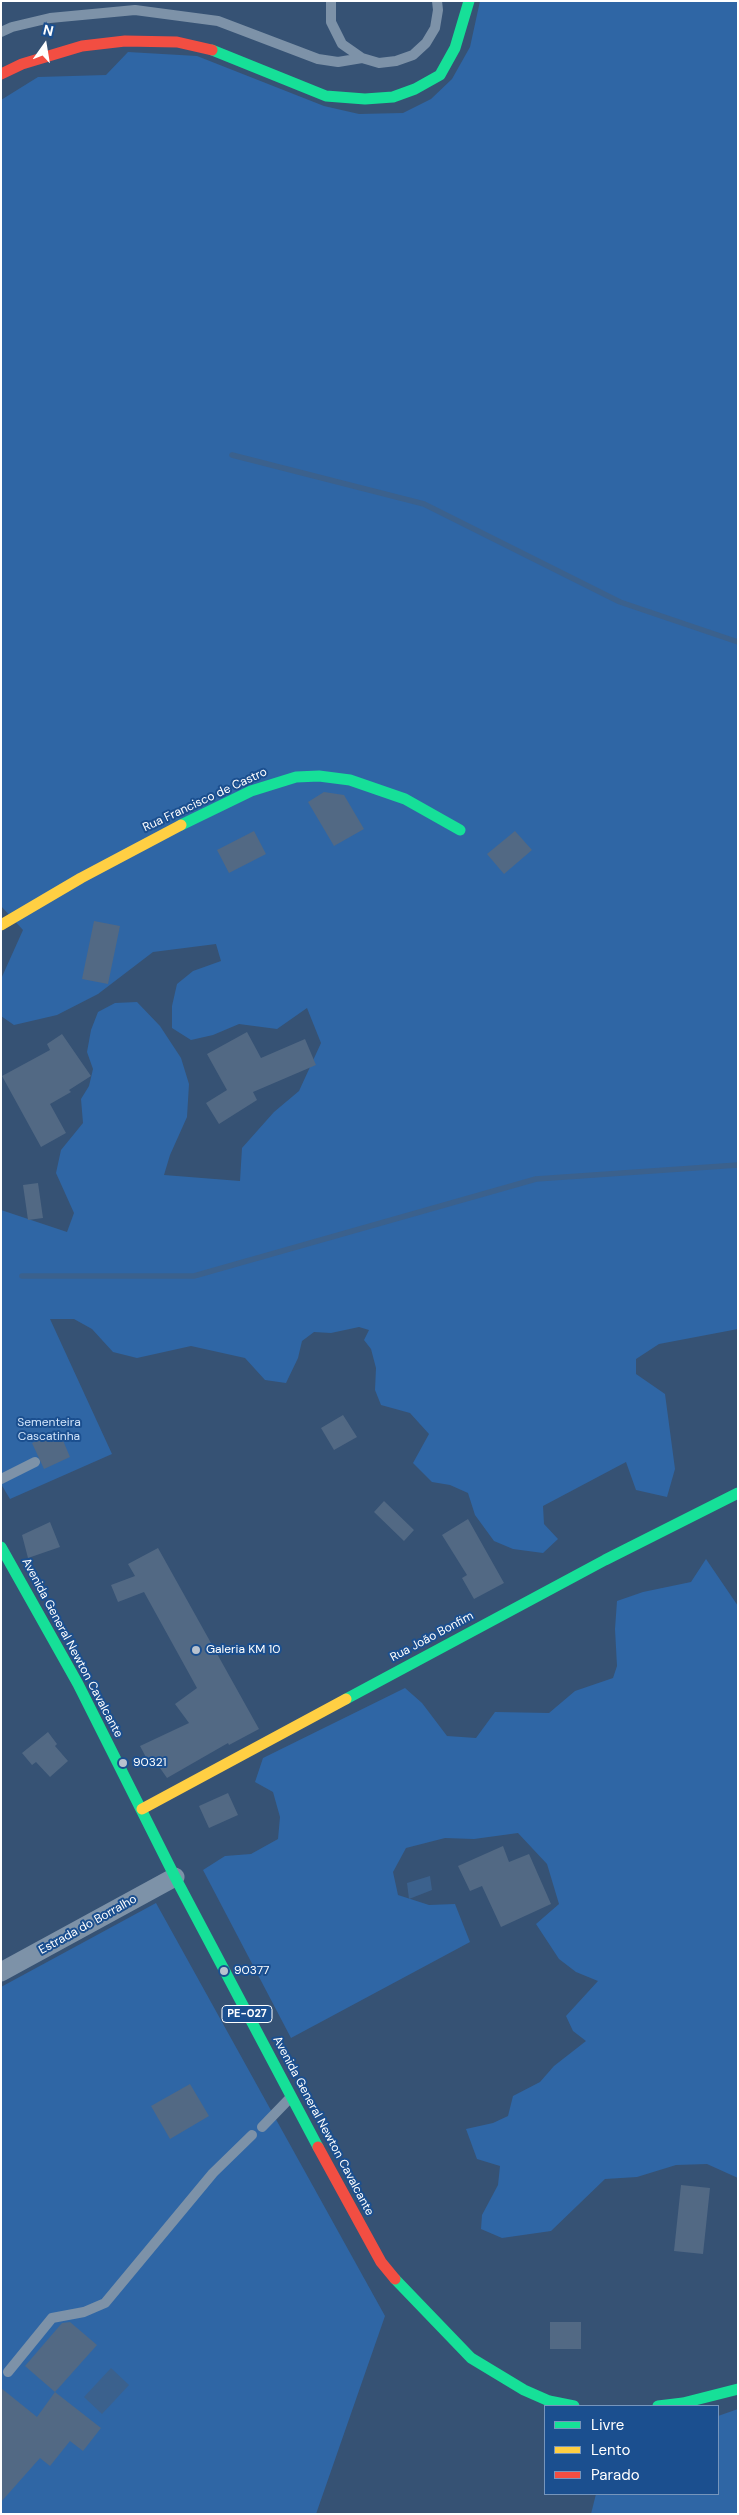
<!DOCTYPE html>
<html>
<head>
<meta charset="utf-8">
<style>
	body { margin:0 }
	#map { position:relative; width:739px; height:2515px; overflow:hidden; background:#365274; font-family:"DM Sans",sans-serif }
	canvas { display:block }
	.frame { position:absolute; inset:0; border:2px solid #fff; pointer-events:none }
	.legend { position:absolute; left:544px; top:2405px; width:175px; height:90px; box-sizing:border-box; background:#1b4f8f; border:1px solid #7695bc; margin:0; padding:6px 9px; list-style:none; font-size:15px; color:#fff }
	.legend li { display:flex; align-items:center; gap:10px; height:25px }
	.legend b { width:25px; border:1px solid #7695bc }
	.north { position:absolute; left:20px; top:20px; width:50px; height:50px; -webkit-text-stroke:4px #1b4f8f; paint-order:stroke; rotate:13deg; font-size:14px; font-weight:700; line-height:20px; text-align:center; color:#fff }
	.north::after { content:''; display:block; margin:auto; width:18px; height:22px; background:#fff; clip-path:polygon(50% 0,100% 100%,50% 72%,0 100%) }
</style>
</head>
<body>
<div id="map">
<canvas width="739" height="2515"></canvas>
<div class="frame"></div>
<ul class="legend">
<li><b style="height:6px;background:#16e098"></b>Livre</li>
<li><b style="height:6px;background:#ffcf43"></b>Lento</li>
<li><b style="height:6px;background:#f24e42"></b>Parado</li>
</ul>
<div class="north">N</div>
</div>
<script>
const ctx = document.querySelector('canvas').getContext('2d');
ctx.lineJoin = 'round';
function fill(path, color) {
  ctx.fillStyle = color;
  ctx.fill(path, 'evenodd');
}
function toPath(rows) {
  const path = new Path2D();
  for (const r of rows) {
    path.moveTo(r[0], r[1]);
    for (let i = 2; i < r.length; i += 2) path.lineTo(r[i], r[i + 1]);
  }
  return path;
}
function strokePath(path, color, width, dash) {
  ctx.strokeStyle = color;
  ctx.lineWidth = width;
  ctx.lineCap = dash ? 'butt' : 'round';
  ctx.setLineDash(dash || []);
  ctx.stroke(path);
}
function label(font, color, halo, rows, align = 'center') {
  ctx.font = font + ' "DM Sans",sans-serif';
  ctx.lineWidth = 4;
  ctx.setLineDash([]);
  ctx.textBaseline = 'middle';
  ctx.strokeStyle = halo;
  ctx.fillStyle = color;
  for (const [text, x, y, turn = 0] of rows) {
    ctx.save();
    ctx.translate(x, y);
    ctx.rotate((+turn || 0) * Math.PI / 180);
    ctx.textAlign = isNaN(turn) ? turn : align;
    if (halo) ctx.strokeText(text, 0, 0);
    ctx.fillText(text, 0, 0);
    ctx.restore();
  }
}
fill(toPath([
	[480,1,738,1,738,1329,659,1344,636,1359,636,1374,665,1394,675,1469,667,1497,636,1490,626,1462,543,1506,544,1524,558,1539,543,1553,513,1549,494,1541,475,1515,468,1493,450,1485,432,1482,413,1463,429,1434,410,1413,381,1405,375,1390,376,1368,371,1349,364,1340,369,1330,359,1327,331,1333,314,1332,302,1341,298,1358,286,1383,265,1380,245,1358,191,1346,137,1358,113,1352,92,1329,74,1319,50,1319,112,1454,10,1499,1,1484,1,1210,67,1232,74,1213,56,1173,61,1150,83,1123,81,1099,89,1086,93,1069,87,1052,91,1030,98,1012,115,1003,137,1002,160,1026,181,1058,189,1084,187,1117,170,1155,164,1175,240,1181,242,1148,274,1112,299,1091,321,1043,307,1008,277,1029,239,1024,213,1035,191,1040,172,1028,172,1006,177,984,193,971,221,961,216,944,153,952,98,994,57,1015,14,1025,1,1016,1,979,23,930,1,906,1,100,38,77,106,75,128,52,197,56,324,106,359,114,403,113,431,99,452,79,470,47],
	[706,1559,738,1606,738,2178,707,2164,676,2165,637,2177,605,2179,551,2231,502,2238,481,2229,482,2215,498,2185,500,2166,477,2159,466,2129,493,2123,508,2116,513,2096,540,2082,554,2066,586,2041,573,2031,566,2016,598,1981,576,1972,559,1959,536,1924,559,1904,547,1864,518,1833,474,1839,445,1838,406,1848,393,1872,398,1895,429,1905,455,1904,470,1942,291,2038,203,1870,225,1856,251,1854,278,1839,280,1817,273,1792,255,1782,263,1758,405,1688,422,1703,447,1736,476,1738,495,1712,549,1713,575,1691,613,1678,617,1666,615,1629,617,1601,643,1592,691,1582],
	[156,1903,385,2316,316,2514,1,2514,1,1987],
	[738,2409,738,2514,591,2514,596,2494,718,2494,718,2416]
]), '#2f66a5');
fill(toPath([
	[430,1876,432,1890,409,1899,407,1883],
	[111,2368,129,2385,102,2414,84,2397]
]), '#3b618d');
strokePath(toPath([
	[232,455,424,504,620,602,738,642],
	[22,1276,194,1276,536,1179,738,1165]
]), '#3b618d', 5.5);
fill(toPath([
	[324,792,344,795,364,829,334,846,308,802],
	[254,831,266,854,229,873,217,850],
	[515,831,532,850,504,874,487,854],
	[94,921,120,926,108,984,82,979],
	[247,1032,261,1058,305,1039,316,1065,253,1092,257,1100,219,1124,206,1103,227,1090,207,1054],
	[62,1034,91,1076,69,1090,71,1092,50,1104,66,1133,41,1147,2,1076,50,1050,47,1044],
	[38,1183,43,1218,28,1220,23,1185],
	[343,1415,357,1437,334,1450,321,1428],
	[59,1431,70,1457,44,1469,32,1443],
	[384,1501,414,1530,404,1541,374,1512],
	[468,1519,504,1583,474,1599,462,1578,467,1575,442,1535],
	[50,1522,60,1547,28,1558,22,1535],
	[158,1548,259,1729,229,1745,228,1743,167,1778,153,1758,148,1761,140,1746,189,1723,175,1704,197,1688,144,1592,118,1602,111,1585,135,1576,128,1564],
	[48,1732,57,1744,55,1746,68,1761,50,1777,36,1762,32,1765,22,1753],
	[228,1793,238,1815,209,1828,199,1806],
	[503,1846,509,1862,529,1854,551,1904,501,1927,482,1886,470,1891,458,1866],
	[190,2084,209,2116,170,2139,151,2106],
	[681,2185,710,2188,703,2254,674,2251],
	[70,2322,97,2345,55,2392,25,2366,62,2323],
	[550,2322,581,2322,581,2349,550,2349],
	[1,2388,37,2417,55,2392,101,2428,83,2451,70,2441,50,2466,40,2458,1,2502]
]), '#526984');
strokePath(toPath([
	[331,1,331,22,342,44,362,58,379,63,396,61,413,55,426,43,435,28,438,10,437,1],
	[1,32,12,27,50,18,135,10,218,21,318,59,338,62,362,58],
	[1,1479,35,1462],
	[262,2127,291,2097],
	[8,2372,52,2318,84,2312,105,2303,213,2173,252,2135]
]), '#7d92a8', 10);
strokePath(toPath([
	[1,1972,175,1877]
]), '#7d92a8', 19);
strokePath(toPath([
	[212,50,326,96,365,99,393,97,415,89,440,75,455,48,469,1],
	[181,825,251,791,296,777,319,776,350,780,405,799,460,830],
	[1,1547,78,1684,175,1877,318,2147],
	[346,1699,605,1560,738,1493],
	[395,2279,471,2358,524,2390,549,2401,574,2406],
	[658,2406,683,2403,738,2389]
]), '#16e098', 11);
strokePath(toPath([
	[1,925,81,878,181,825],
	[142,1809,346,1699]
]), '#ffcf43', 11);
strokePath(toPath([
	[1,74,22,64,82,46,125,41,177,42,212,50],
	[318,2147,381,2262,395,2279]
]), '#f24e42', 11);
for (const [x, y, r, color] of [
	[196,1650,5,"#b9c2ce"],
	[123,1763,5,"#b9c2ce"],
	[224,1971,5,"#b9c2ce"]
]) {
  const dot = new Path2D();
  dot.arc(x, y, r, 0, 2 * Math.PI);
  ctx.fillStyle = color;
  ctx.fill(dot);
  strokePath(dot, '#1b4f8f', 2);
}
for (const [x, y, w] of [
	[247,2014,50]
]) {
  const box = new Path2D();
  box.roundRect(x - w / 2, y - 8.5, w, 17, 4);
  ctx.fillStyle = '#1b4f8f';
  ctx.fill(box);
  strokePath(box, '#fff', 1);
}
label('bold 11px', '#fff', null, [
	["PE-027",247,2014]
]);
label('12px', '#fff', '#1b4f8f', [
	["Rua Francisco de Castro",205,800,-25],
	["Rua João Bonfim",432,1637,-28],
	["Avenida General Newton Cavalcante",72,1648,62],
	["Estrada do Borralho",88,1925,-29],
	["Avenida General Newton Cavalcante",323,2126,62]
]);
label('12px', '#cfe3fa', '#1b4f8f', [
	["Sementeira",49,1423],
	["Cascatinha",49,1437]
]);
label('12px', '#fff', '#1b4f8f', [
	["Galeria KM 10",206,1650],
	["90321",133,1763],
	["90377",234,1971]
], 'left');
</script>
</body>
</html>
